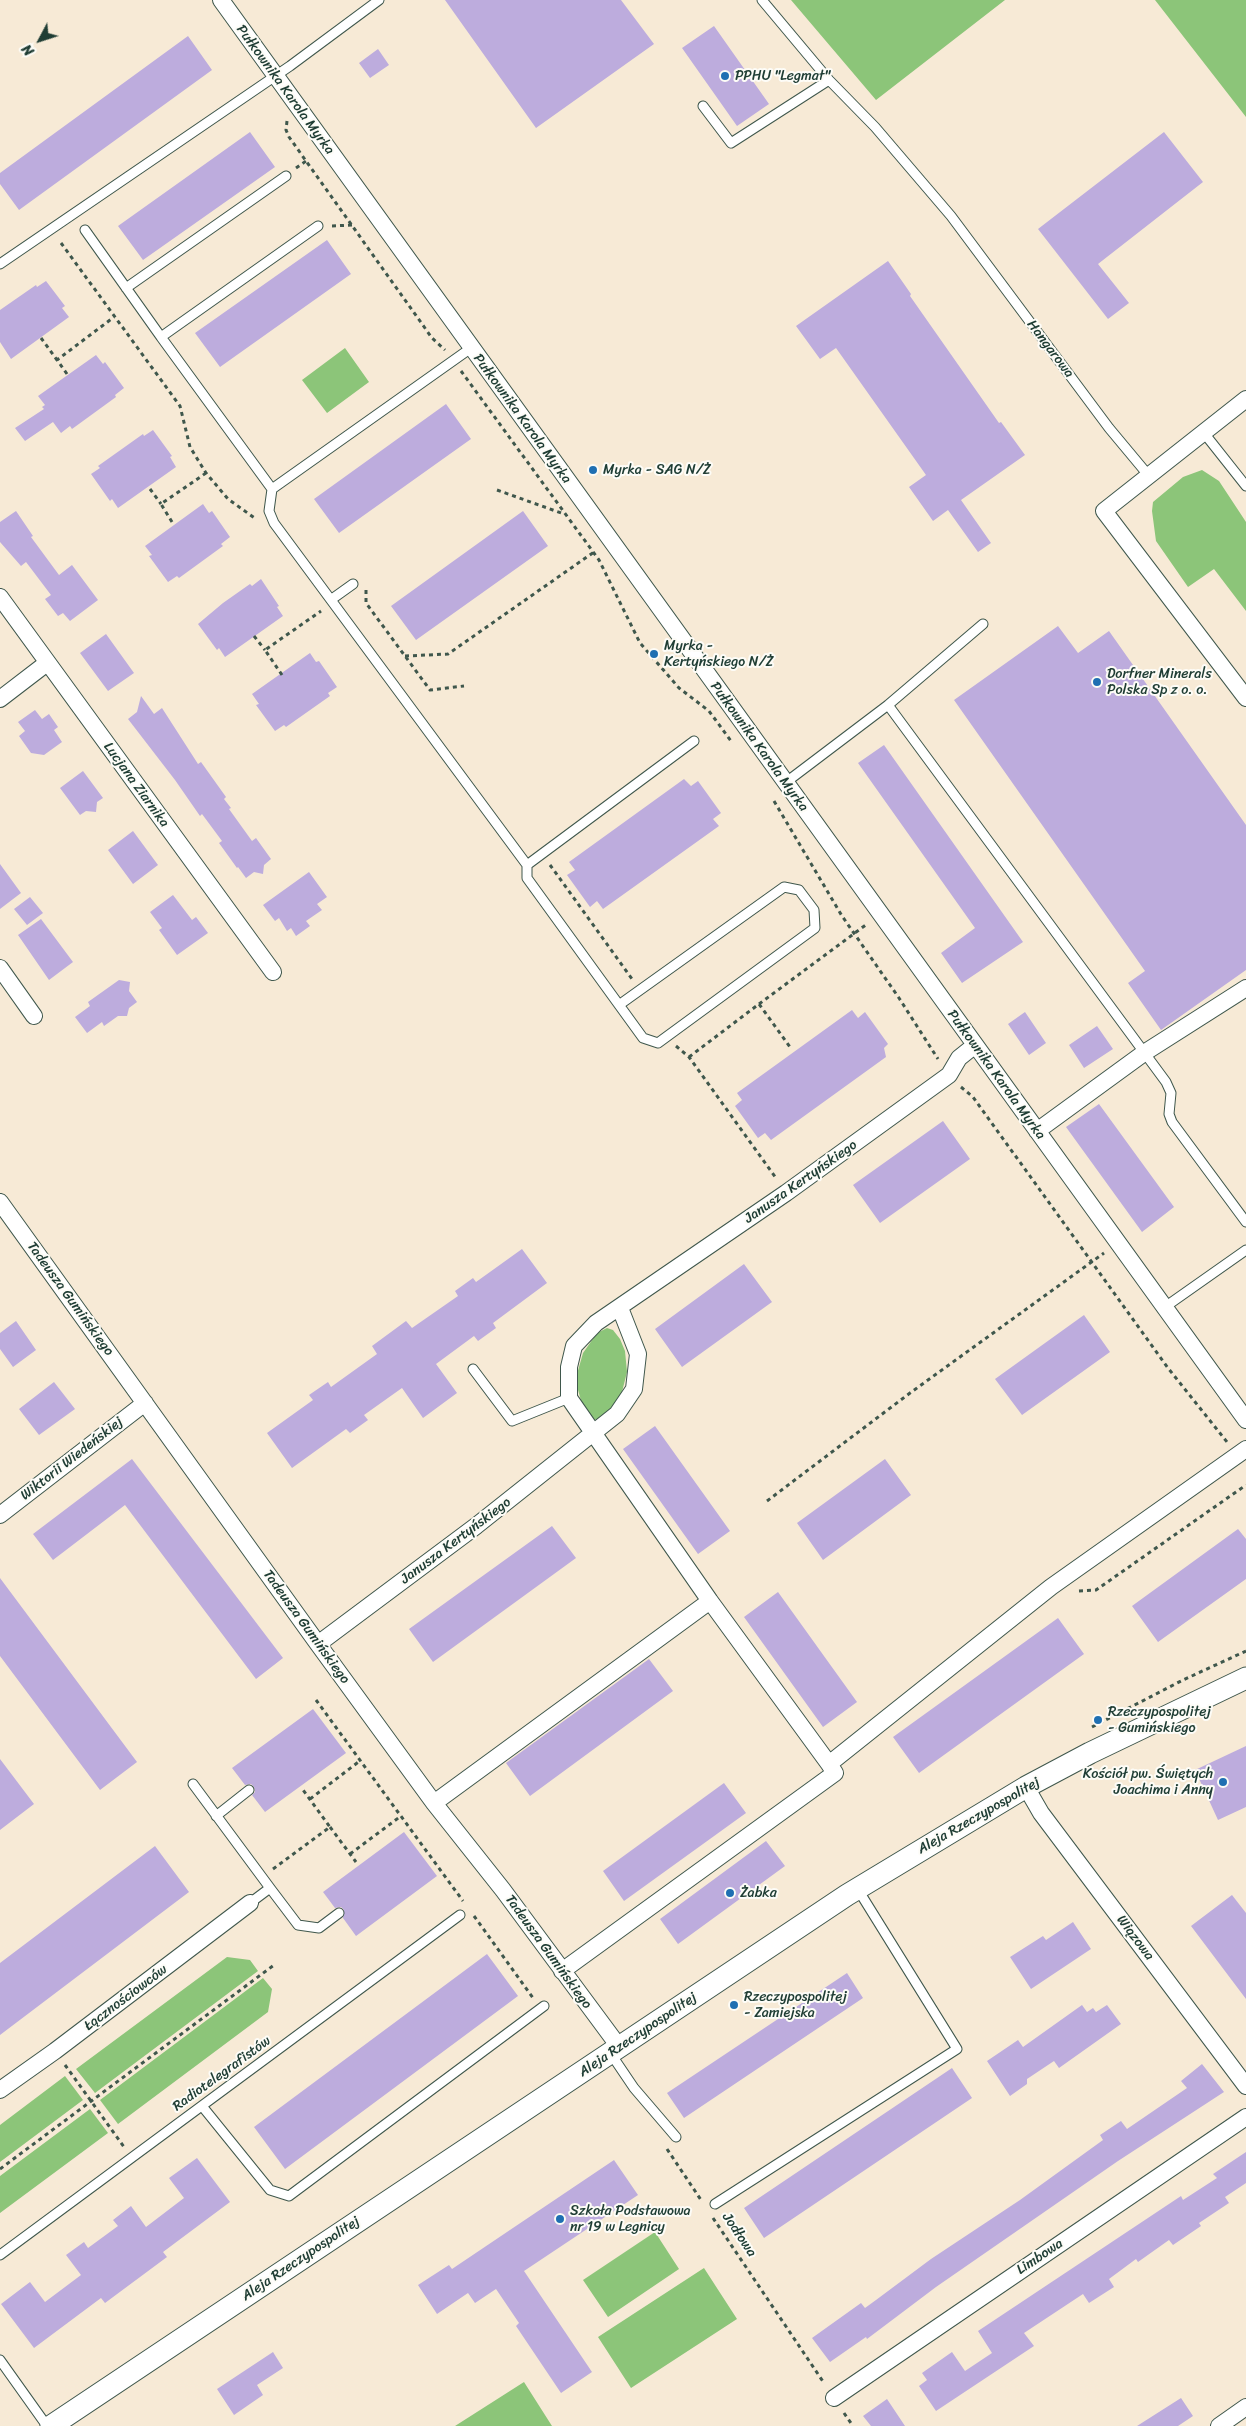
<!DOCTYPE html>
<html>
<head>
<meta charset="utf-8">
<style>
	body { margin:0 }
	#map { position:relative; width:1246px; height:2426px; overflow:hidden; background:#f7ead6; font-family:Sriracha,sans-serif }
	canvas { display:block }
	.north { position:absolute; left:15px; top:15px; width:50px; height:50px; -webkit-text-stroke:4px #fdfcf7; paint-order:stroke; rotate:230deg; font-size:14px; font-weight:700; line-height:20px; text-align:center; color:#1f3d34 }
	.north::after { content:''; display:block; margin:auto; width:18px; height:22px; background:#1f3d34; clip-path:polygon(50% 0,100% 100%,50% 72%,0 100%) }
</style>
</head>
<body>
<div id="map">
<canvas width="1246" height="2426"></canvas>
<div class="north">N</div>
</div>
<script>
const ctx = document.querySelector('canvas').getContext('2d');
ctx.lineJoin = 'round';
function fill(path, color) {
  ctx.fillStyle = color;
  ctx.fill(path, 'evenodd');
}
function toPath(rows) {
  const path = new Path2D();
  for (const r of rows) {
    path.moveTo(r[0], r[1]);
    for (let i = 2; i < r.length; i += 2) path.lineTo(r[i], r[i + 1]);
  }
  return path;
}
function strokePath(path, color, width, dash) {
  ctx.strokeStyle = color;
  ctx.lineWidth = width;
  ctx.lineCap = dash ? 'butt' : 'round';
  ctx.setLineDash(dash || []);
  ctx.stroke(path);
}
function label(font, color, halo, rows, align = 'center') {
  ctx.font = font + ' Sriracha,sans-serif';
  ctx.lineWidth = 4;
  ctx.setLineDash([]);
  ctx.textBaseline = 'middle';
  ctx.strokeStyle = halo;
  ctx.fillStyle = color;
  for (const [text, x, y, turn = 0] of rows) {
    ctx.save();
    ctx.translate(x, y);
    ctx.rotate((+turn || 0) * Math.PI / 180);
    ctx.textAlign = isNaN(turn) ? turn : align;
    if (halo) ctx.strokeText(text, 0, 0);
    ctx.fillText(text, 0, 0);
    ctx.restore();
  }
}
fill(toPath([
	[791,0,1005,0,876,100],
	[1155,0,1246,0,1246,117],
	[345,348,369,382,327,413,302,380],
	[1202,470,1219,481,1246,522,1246,611,1214,569,1188,587,1156,541,1152,511,1153,502,1183,477],
	[607,1328,613,1330,620,1339,625,1351,627,1372,622,1392,613,1408,602,1418,594,1420,584,1411,578,1390,577,1374,583,1353,597,1333],
	[227,1957,250,1960,258,1971,95,2093,76,2069],
	[263,1978,272,1989,268,2012,118,2124,100,2100],
	[65,2076,83,2100,0,2162,0,2125],
	[90,2109,108,2133,0,2213,0,2176],
	[655,2232,679,2269,608,2317,583,2280],
	[704,2268,737,2319,631,2388,598,2337],
	[524,2382,552,2426,455,2426]
]), '#8cc579');
fill(toPath([
	[445,0,621,0,654,44,536,128],
	[714,26,769,104,737,126,682,48],
	[188,36,212,70,19,210,0,184,0,173],
	[378,49,389,65,370,78,359,63],
	[250,132,275,167,143,260,118,226],
	[1164,132,1203,182,1098,264,1129,303,1108,319,1038,229],
	[327,240,351,274,220,367,195,333],
	[888,261,911,294,910,296,999,423,1001,422,1025,455,961,500,991,543,978,552,948,510,933,521,909,487,926,475,836,348,820,359,796,326],
	[46,281,65,306,62,308,69,317,11,359,0,342,0,310,36,285,37,287],
	[96,355,103,364,105,362,124,388,115,395,116,397,72,429,70,426,61,433,53,422,25,441,15,428,44,409,42,407,45,405,38,396],
	[446,404,471,439,339,533,314,499],
	[153,430,172,456,170,457,176,467,118,508,112,499,110,501,91,474,100,468,98,466,143,434,144,436],
	[203,504,209,513,212,511,230,537,221,544,223,546,179,578,177,576,168,582,149,556,152,555,145,546],
	[16,511,33,536,31,537,59,575,72,565,98,600,70,621,63,613,58,616,45,599,51,595,26,562,21,566,0,542,0,522],
	[523,511,548,546,416,640,391,606],
	[261,579,279,606,277,607,283,616,225,657,219,648,217,650,198,624,223,603,250,584,252,586],
	[1058,626,1078,653,1109,631,1246,825,1246,970,1161,1030,1128,983,1145,971,954,700],
	[106,634,134,673,108,691,80,653],
	[310,653,316,662,319,661,337,687,328,693,330,696,286,727,284,725,275,731,256,705,259,704,252,694],
	[141,696,154,714,162,708,198,764,201,762,226,797,224,799,231,808,229,809,252,841,256,838,271,859,264,865,263,874,254,872,246,878,238,867,237,868,219,843,222,841,202,814,200,816,175,780,128,719,137,712],
	[35,710,42,719,49,714,58,727,54,730,62,742,44,755,31,753,19,736,25,731,18,722],
	[884,745,1023,942,962,983,941,953,975,928,858,763],
	[83,771,103,798,97,802,96,812,86,811,80,815,60,788],
	[684,779,691,786,698,781,721,813,713,819,719,826,603,909,597,901,590,907,567,875,575,870,569,862],
	[133,831,158,865,133,884,108,850],
	[0,864,21,893,0,909],
	[309,872,327,897,317,904,322,910,306,921,310,926,296,936,291,928,287,931,279,918,275,921,263,905],
	[173,895,192,920,196,917,208,933,177,955,159,930,162,928,150,912],
	[30,897,43,913,27,925,14,909],
	[41,919,73,962,49,980,18,935],
	[119,980,130,982,129,991,137,1002,129,1008,127,1016,118,1016,104,1026,102,1022,87,1033,75,1017,90,1006,88,1002],
	[852,1010,858,1018,865,1012,888,1044,884,1048,886,1057,771,1140,765,1133,758,1138,735,1106,742,1100,737,1093],
	[1025,1012,1046,1043,1029,1055,1008,1024],
	[1097,1026,1113,1049,1084,1068,1069,1045],
	[1099,1104,1174,1207,1142,1232,1066,1127],
	[943,1121,970,1159,880,1223,853,1185],
	[522,1249,547,1283,493,1323,496,1328,478,1341,474,1336,436,1364,457,1393,423,1418,402,1388,364,1415,368,1420,350,1433,346,1429,292,1468,267,1433,313,1400,309,1395,328,1382,331,1387,377,1354,372,1346,406,1321,412,1328,458,1296,455,1291,473,1278,476,1282],
	[744,1264,772,1302,682,1367,655,1329],
	[1084,1315,1110,1352,1022,1415,995,1379],
	[16,1321,36,1350,13,1367,0,1349,0,1333],
	[54,1382,75,1409,39,1435,19,1409],
	[655,1426,730,1531,698,1554,623,1449],
	[132,1459,283,1658,256,1679,125,1505,53,1560,33,1534],
	[885,1459,911,1495,823,1560,797,1523],
	[552,1526,576,1558,433,1662,409,1629],
	[1238,1529,1246,1539,1246,1579,1158,1642,1132,1606],
	[0,1578,137,1762,100,1790,0,1656],
	[778,1592,857,1702,823,1727,744,1617],
	[1058,1618,1084,1654,919,1773,893,1737],
	[649,1659,673,1691,530,1796,506,1763],
	[313,1709,346,1753,265,1812,252,1795,255,1792,254,1787,251,1784,245,1785,232,1768],
	[1246,1746,1246,1807,1218,1820,1195,1770],
	[0,1759,34,1804,0,1830],
	[724,1783,746,1813,624,1901,603,1871],
	[404,1832,437,1876,356,1936,343,1918,344,1910,341,1907,335,1908,323,1892],
	[766,1841,785,1866,678,1944,660,1919],
	[155,1846,189,1892,0,2035,0,1963],
	[1232,1895,1246,1913,1246,1999,1191,1926],
	[1073,1922,1091,1949,1031,1989,1010,1957,1043,1936,1046,1940],
	[487,1954,518,1996,285,2169,254,2127],
	[847,1973,863,1998,684,2118,667,2093],
	[1082,2005,1087,2012,1093,2008,1096,2012,1107,2005,1121,2024,1059,2068,1054,2061,1027,2079,1027,2084,1010,2096,987,2061,1018,2040,1023,2047],
	[1202,2064,1224,2092,1118,2161,936,2287,867,2339,866,2337,830,2362,812,2338,861,2303,865,2308,876,2300,931,2259,1020,2200,1103,2140,1100,2135,1121,2121,1127,2129,1187,2088,1181,2081],
	[952,2068,972,2098,764,2238,744,2208],
	[1246,2152,1246,2183,1225,2197,1229,2203,1199,2223,1201,2226,1173,2245,1169,2240,1138,2262,1136,2259,1109,2279,1114,2287,1089,2303,1083,2294,1024,2333,1034,2346,936,2411,919,2386,927,2380,922,2373,952,2352,965,2371,992,2353,978,2331,1181,2196,1183,2200,1217,2178,1213,2174],
	[197,2158,230,2202,163,2252,167,2257,105,2303,101,2298,34,2348,1,2304,30,2282,45,2302,81,2275,66,2255,84,2242,88,2248,118,2226,113,2220,131,2206,146,2227,184,2198,169,2178],
	[614,2160,638,2195,524,2271,592,2372,561,2393,516,2326,519,2323,496,2289,475,2303,468,2293,437,2314,418,2285,449,2265,452,2269],
	[273,2352,283,2368,257,2385,263,2395,234,2415,217,2389],
	[1181,2398,1193,2416,1178,2426,1137,2426],
	[887,2399,905,2426,871,2426,863,2416]
]), '#bdacdd');
const service = toPath([
	[762,0,829,80,875,127,951,216,1109,428,1149,476],
	[703,106,731,143,829,80],
	[318,226,161,337,272,489,471,348],
	[85,230,161,337],
	[0,264,290,66,379,0],
	[126,288,286,176],
	[1204,433,1246,486],
	[272,489,269,511,274,523,527,865],
	[332,599,353,584],
	[888,705,1166,1082,1171,1093,1169,1114,1172,1122,1246,1222],
	[785,783,888,705,983,624],
	[619,1005,784,887,799,890,814,910,815,928,658,1043,643,1038,527,878,527,865,694,741],
	[1165,1307,1246,1250],
	[473,1369,512,1421,569,1398],
	[193,1784,270,1888],
	[216,1816,249,1790],
	[250,1903,270,1888,298,1925,319,1928,339,1913],
	[611,2054,634,2088,676,2137],
	[202,2106,270,2190,289,2196,544,2006],
	[715,2204,957,2049,857,1888],
	[0,2255,460,1915],
	[0,2360,47,2426]
]);
const minor = toPath([
	[221,0,1246,1420],
	[1246,399,1104,511,1246,698],
	[0,597,273,972],
	[0,699,47,663],
	[0,968,34,1016],
	[1037,1131,1144,1053,1246,988],
	[0,1202,318,1644,434,1803,503,1890,620,2048],
	[0,1515,145,1403],
	[318,1644,476,1526,617,1414,634,1389,638,1354,620,1308],
	[829,1764,710,1601,569,1398,569,1367,574,1346,596,1323,786,1193,949,1075,959,1058,974,1046],
	[1026,1787,1041,1813,1246,2086],
	[434,1803,710,1601],
	[562,1971,835,1773,829,1764,1051,1587,1246,1449],
	[0,2090,55,2051,250,1903],
	[834,2398,1246,2117],
	[1219,2426,1246,2407]
]);
const tertiary = toPath([
	[51,2426,847,1895,1026,1787,1090,1753,1246,1678]
]);
strokePath(service, '#3f574c', 11);
strokePath(minor, '#3f574c', 18);
strokePath(tertiary, '#3f574c', 23);
strokePath(toPath([
	[287,121,286,130,289,137,432,338,445,350],
	[296,168,306,161],
	[332,226,352,225],
	[61,243,180,406,190,447,206,473,228,499,256,519],
	[41,338,57,360],
	[461,371,599,560,640,643,679,688,709,711,731,741],
	[67,374,57,360,114,317],
	[150,489,161,504],
	[497,490,564,514],
	[172,522,161,504,206,473],
	[366,590,366,603,430,690,464,686],
	[254,636,265,650],
	[405,656,448,654,594,552],
	[282,675,265,650,321,611],
	[774,801,842,916,899,998,938,1059],
	[550,865,632,979],
	[759,1004,867,924],
	[676,1046,689,1057,776,1178],
	[689,1057,759,1004,790,1047],
	[961,1087,973,1097,1168,1368,1227,1442],
	[767,1501,910,1393,1104,1253],
	[1079,1591,1096,1590,1246,1485],
	[316,1700,463,1901],
	[1092,1727,1183,1680,1246,1651],
	[310,1799,361,1760],
	[330,1827,356,1862],
	[350,1854,401,1816],
	[273,1869,330,1827,303,1790],
	[474,1916,533,1998],
	[65,2065,124,2147],
	[667,2149,701,2200],
	[0,2169,274,1965],
	[713,2218,824,2383],
	[844,2413,853,2426]
]), '#3f574c', 3, [4, 4]);
strokePath(service, '#fff', 9);
strokePath(minor, '#fff', 16);
strokePath(tertiary, '#fff', 21);
for (const [x, y, r, color] of [
	[725,76,5,"#1f6fb2"],
	[593,470,5,"#1f6fb2"],
	[654,654,5,"#1f6fb2"],
	[1097,682,5,"#1f6fb2"],
	[1098,1720,5,"#1f6fb2"],
	[1223,1782,5,"#1f6fb2"],
	[730,1893,5,"#1f6fb2"],
	[734,2005,5,"#1f6fb2"],
	[560,2219,5,"#1f6fb2"]
]) {
  const dot = new Path2D();
  dot.arc(x, y, r, 0, 2 * Math.PI);
  ctx.fillStyle = color;
  ctx.fill(dot);
  strokePath(dot, '#fdfcf7', 2);
}
label('14px', '#1f3d34', '#fdfcf7', [
	["PPHU \"Legmat\"",735,76],
	["Myrka - SAG N/Ż",603,470],
	["Myrka -",664,646],
	["Kertyńskiego N/Ż",664,662],
	["Dorfner Minerals",1107,674],
	["Polska Sp z o. o.",1107,690],
	["Rzeczypospolitej",1108,1712],
	["- Gumińskiego",1108,1728],
	["Kościół pw. Świętych",1213,1774,"right"],
	["Joachima i Anny",1213,1790,"right"],
	["Żabka",740,1893],
	["Rzeczypospolitej",744,1997],
	["- Zamiejska",744,2013],
	["Szkoła Podstawowa",570,2211],
	["nr 19 w Legnicy",570,2227]
], 'left');
label('14px', '#1f3d34', '#fdfcf7', [
	["Pułkownika Karola Myrka",285,90,54],
	["Hangarowa",1050,349,53],
	["Pułkownika Karola Myrka",522,419,54],
	["Pułkownika Karola Myrka",759,747,54],
	["Lucjana Ziarnika",136,785,54],
	["Pułkownika Karola Myrka",996,1075,54],
	["Janusza Kertyńskiego",801,1182,-35],
	["Tadeusza Gumińskiego",70,1299,54],
	["Wiktorii Wiedeńskiej",72,1459,-38],
	["Janusza Kertyńskiego",456,1541,-37],
	["Tadeusza Gumińskiego",306,1627,54],
	["Aleja Rzeczypospolitej",979,1816,-30],
	["Wiązowa",1135,1938,53],
	["Tadeusza Gumińskiego",548,1952,54],
	["Łącznościowców",126,1998,-37],
	["Aleja Rzeczypospolitej",638,2035,-34],
	["Radiotelegrafistów",222,2074,-36],
	["Jodłowa",739,2235,56],
	["Limbowa",1040,2257,-34],
	["Aleja Rzeczypospolitej",301,2259,-34]
]);
</script>
</body>
</html>
